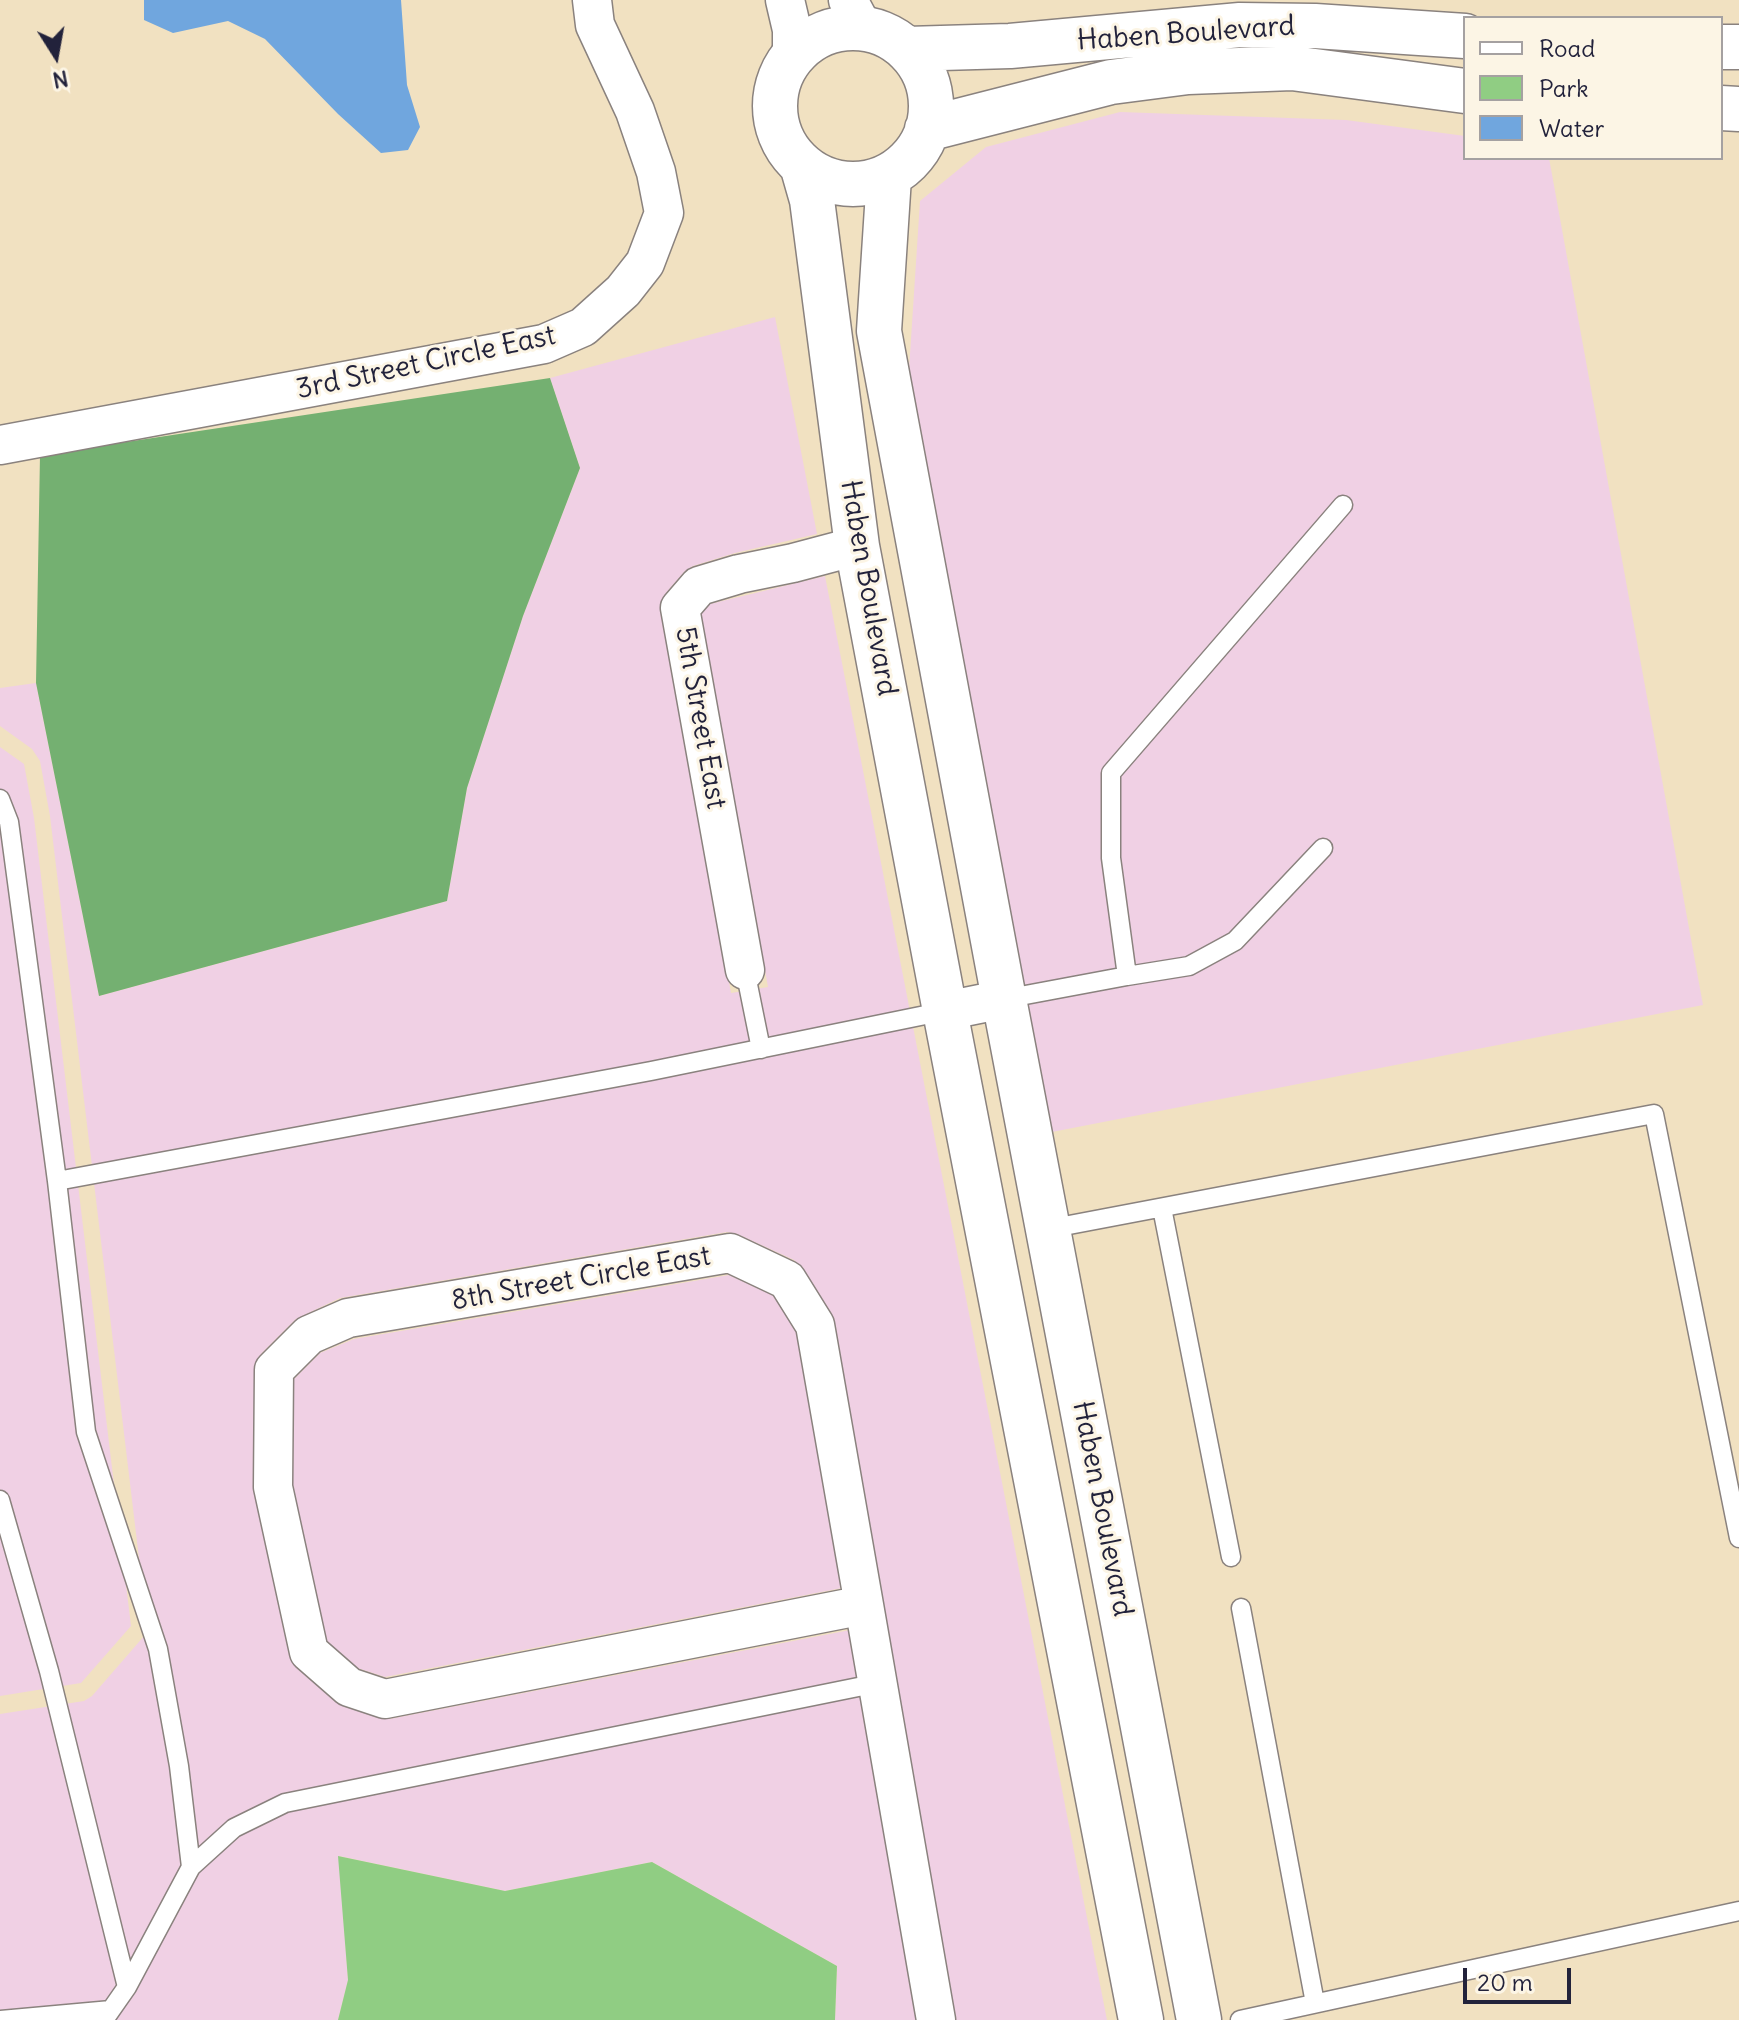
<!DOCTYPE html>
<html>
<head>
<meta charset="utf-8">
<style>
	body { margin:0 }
	#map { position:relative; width:1739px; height:2020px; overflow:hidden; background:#f1e1c1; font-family:Delius,sans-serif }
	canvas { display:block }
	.legend { position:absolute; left:1463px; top:16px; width:260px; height:144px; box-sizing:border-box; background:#fcf5e5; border:2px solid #a5a1a1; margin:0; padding:10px 14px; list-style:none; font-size:24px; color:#22223b }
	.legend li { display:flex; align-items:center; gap:16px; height:40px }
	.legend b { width:40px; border:2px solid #a5a1a1 }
	.north { position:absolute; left:16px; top:16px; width:80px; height:80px; -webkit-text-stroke:6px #fcf5e5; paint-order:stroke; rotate:169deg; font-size:22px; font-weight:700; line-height:32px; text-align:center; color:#22223b }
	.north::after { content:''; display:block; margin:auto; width:28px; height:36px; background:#22223b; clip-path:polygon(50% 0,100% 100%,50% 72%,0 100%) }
	.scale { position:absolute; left:1463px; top:1968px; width:108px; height:36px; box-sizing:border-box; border:4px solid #22223b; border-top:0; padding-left:10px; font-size:24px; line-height:28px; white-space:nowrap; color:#22223b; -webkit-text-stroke:6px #fcf5e5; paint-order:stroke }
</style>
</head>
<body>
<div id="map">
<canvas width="1739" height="2020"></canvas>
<ul class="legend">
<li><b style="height:10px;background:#fff"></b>Road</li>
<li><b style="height:22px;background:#90cd83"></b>Park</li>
<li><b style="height:22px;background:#70a6de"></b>Water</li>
</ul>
<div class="north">N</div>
<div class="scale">20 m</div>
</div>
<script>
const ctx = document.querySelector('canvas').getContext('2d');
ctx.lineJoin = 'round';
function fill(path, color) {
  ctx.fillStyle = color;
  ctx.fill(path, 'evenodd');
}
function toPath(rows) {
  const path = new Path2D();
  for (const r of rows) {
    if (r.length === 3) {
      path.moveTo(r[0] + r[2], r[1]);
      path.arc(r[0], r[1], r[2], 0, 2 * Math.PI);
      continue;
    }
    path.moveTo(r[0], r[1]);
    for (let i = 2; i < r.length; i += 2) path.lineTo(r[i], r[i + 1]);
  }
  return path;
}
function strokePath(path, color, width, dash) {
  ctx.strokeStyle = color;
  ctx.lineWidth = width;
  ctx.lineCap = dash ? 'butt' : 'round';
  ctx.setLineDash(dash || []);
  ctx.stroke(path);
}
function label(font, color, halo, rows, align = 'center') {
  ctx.font = font + ' Delius,sans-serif';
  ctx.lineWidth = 6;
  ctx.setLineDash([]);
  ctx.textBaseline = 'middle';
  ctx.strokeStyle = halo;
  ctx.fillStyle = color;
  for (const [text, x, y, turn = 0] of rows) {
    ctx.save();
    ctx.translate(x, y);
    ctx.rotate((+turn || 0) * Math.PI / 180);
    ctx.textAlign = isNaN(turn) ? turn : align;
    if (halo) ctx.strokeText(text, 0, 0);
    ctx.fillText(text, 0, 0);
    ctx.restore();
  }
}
fill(toPath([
	[1120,112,1346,120,1465,136,1465,158,1549,158,1703,1005,1052,1132,991,826,908,385,920,201,986,147],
	[775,317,817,534,735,553,693,566,685,571,666,593,662,611,731,993,768,987,700,615,710,604,825,576,1107,2020,955,2020,833,1322,802,1268,794,1260,737,1234,727,1232,340,1298,296,1319,261,1354,255,1369,254,1491,291,1657,298,1669,338,1703,389,1719,850,1630,917,2020,835,2020,837,1966,652,1862,505,1891,339,1856,348,1980,338,2020,0,2020,0,1714,84,1701,92,1696,145,1635,147,1625,50,816,40,761,32,749,0,726,0,688,36,683,99,996,447,901,467,788,523,616,580,468,550,378],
	[0,747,24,764,34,818,131,1626,81,1683,0,1696],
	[729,1275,774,1296,797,1333,842,1588,385,1677,357,1668,326,1641,292,1485,293,1380,320,1353,354,1339]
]), '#f0d0e4');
fill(toPath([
	[338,1856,505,1891,652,1862,837,1966,835,2020,338,2020,348,1980]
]), '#90cd83');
fill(toPath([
	[550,378,580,468,523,616,467,788,447,901,99,996,36,683,40,455]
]), '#74b071');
fill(toPath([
	[144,0,401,0,407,85,420,127,408,150,381,153,338,114,265,39,228,21,173,33,144,20]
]), '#70a6de');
const lane = toPath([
	[0,799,9,822,57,1181,86,1432,158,1649,179,1766,191,1867],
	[745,970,761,1049],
	[1127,976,1189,966,1235,941,1323,848],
	[1004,999,1127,976,1111,858,1111,773,1343,505],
	[57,1181,651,1071,945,1011],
	[1162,1208,1231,1557],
	[1048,1229,1654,1114,1739,1538],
	[0,1500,49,1671,127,1987],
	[1241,1608,1315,2003],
	[0,2020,111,2010],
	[104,2020,127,1987,191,1867,234,1828,285,1803,878,1683],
	[1240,2020,1739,1911]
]);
const street = toPath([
	[785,0,792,30,792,57],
	[848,0,863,28],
	[0,445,544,344,583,327,623,291,645,263,664,213,656,172,635,111,595,25,592,0],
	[745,970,680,608,699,586,739,574,793,563,857,546],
	[945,1011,1004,999],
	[730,1253,787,1280,815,1325,864,1605,385,1699,349,1687,309,1652,273,1487,274,1370,309,1335,348,1318,730,1253],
	[864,1605,936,2020]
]);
const secondary = toPath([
	[853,106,78],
	[1721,47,1739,47],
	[907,49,1010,46,1240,25,1315,26,1465,36],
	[1721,108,1739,109],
	[927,129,1111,82,1188,72,1292,68,1465,91],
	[802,165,812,200,857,546,945,1011,1141,2020],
	[889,177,879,331,1004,999,1199,2020]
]);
strokePath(lane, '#8a827e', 21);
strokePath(street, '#8a827e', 41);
strokePath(secondary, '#8a827e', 47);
strokePath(lane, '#fff', 18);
strokePath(street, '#fff', 38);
strokePath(secondary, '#fff', 44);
label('28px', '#22223b', '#fcf5e5', [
	["Haben Boulevard",1186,34,-4],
	["3rd Street Circle East",426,363,-12],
	["Haben Boulevard",868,588,80],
	["5th Street East",700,718,80],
	["8th Street Circle East",581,1279,-10],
	["Haben Boulevard",1102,1509,79]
]);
</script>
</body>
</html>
